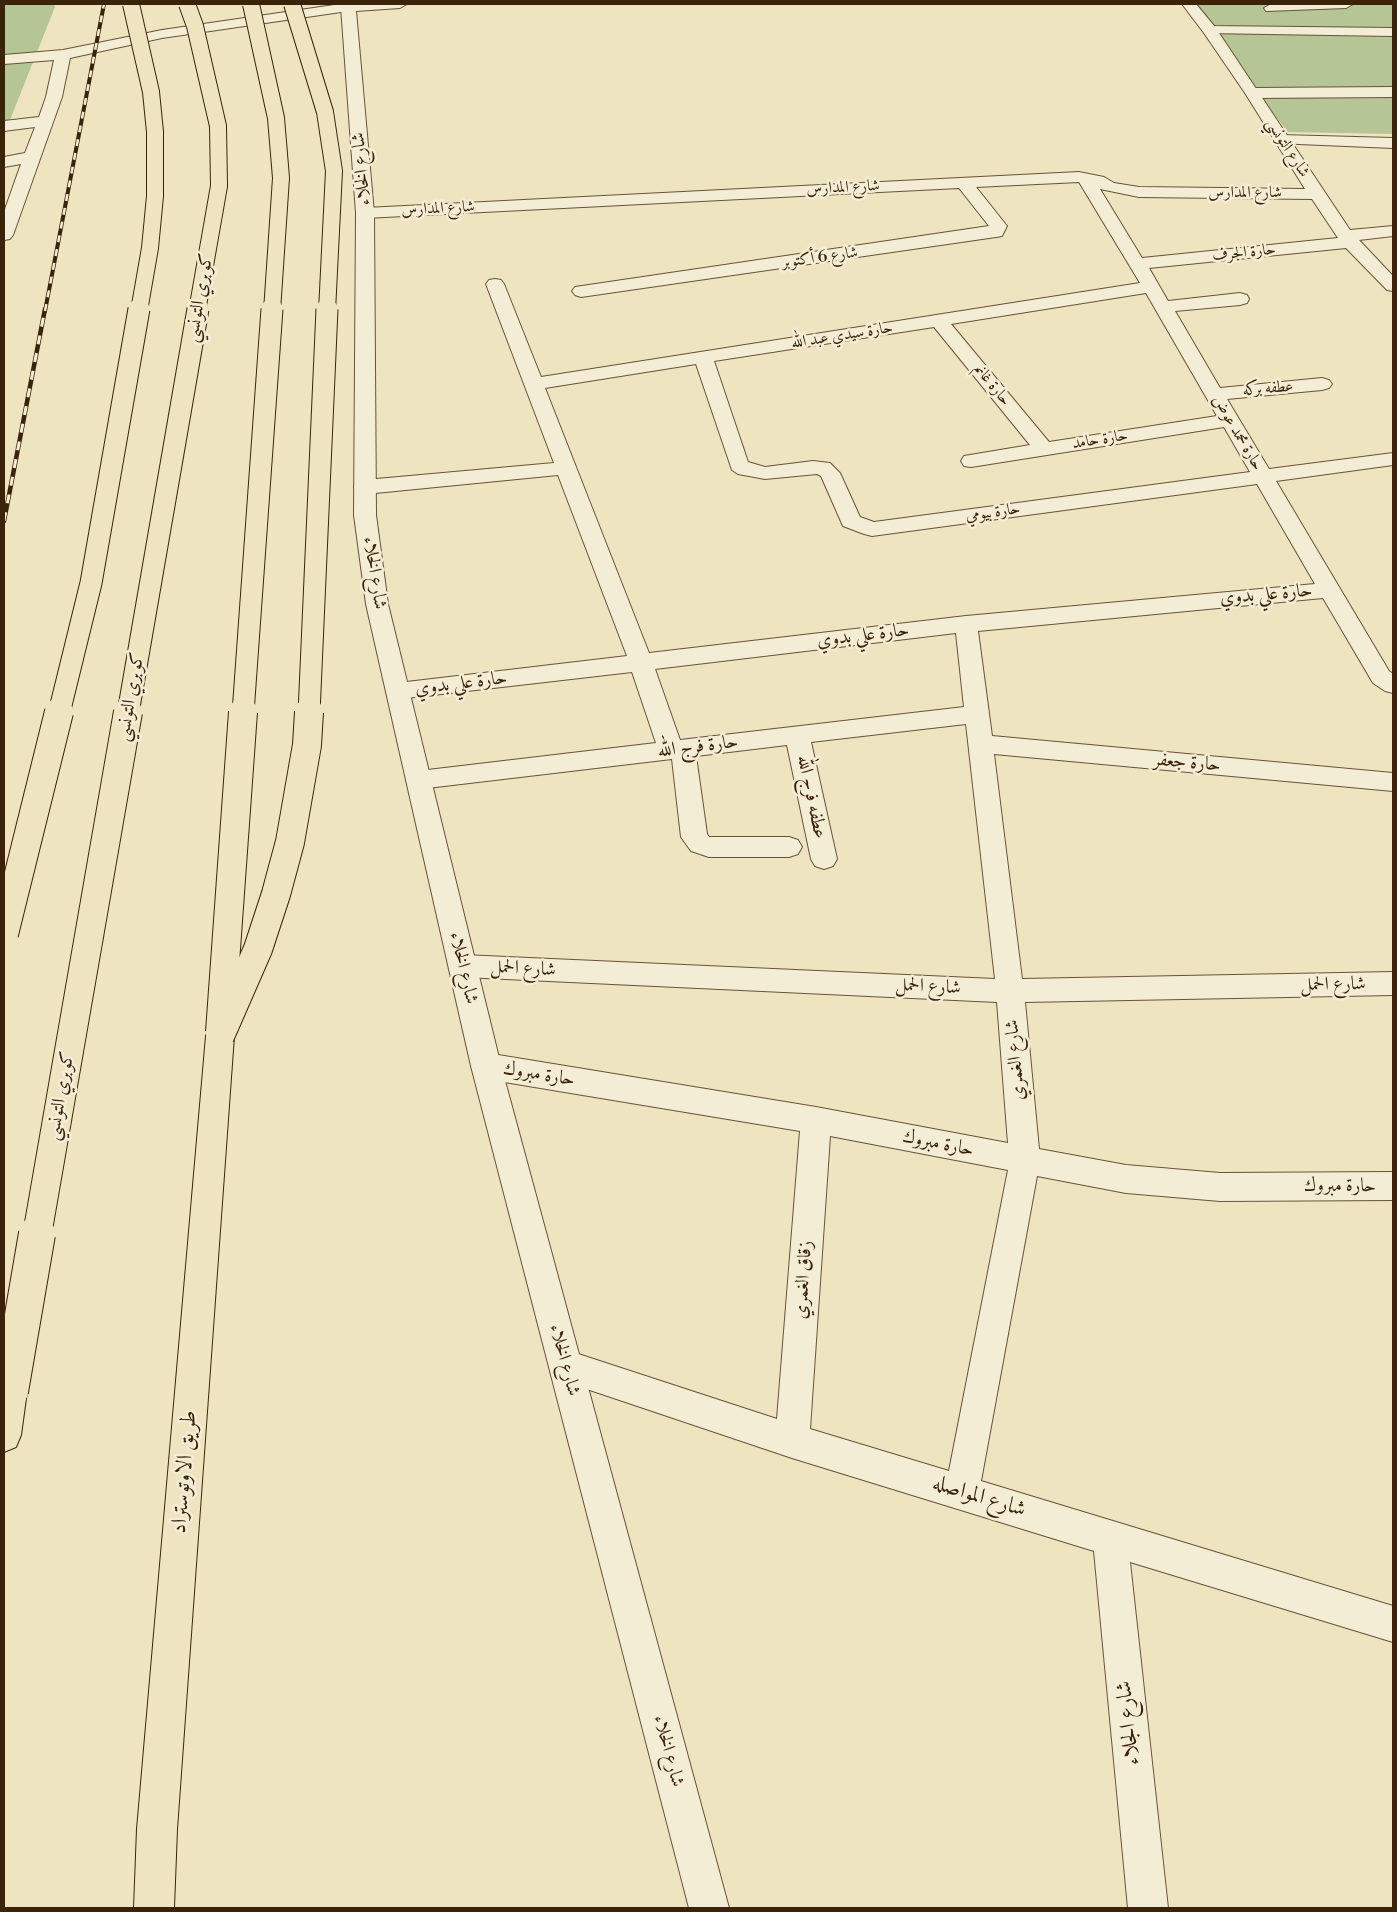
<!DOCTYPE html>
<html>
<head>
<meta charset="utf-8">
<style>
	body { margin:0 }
	#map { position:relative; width:1397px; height:1912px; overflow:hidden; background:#eee4c0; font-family:"Libre Bodoni",serif }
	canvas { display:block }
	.frame { position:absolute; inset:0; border:5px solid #3b2309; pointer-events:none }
</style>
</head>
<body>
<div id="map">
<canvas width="1397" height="1912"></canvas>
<div class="frame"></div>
</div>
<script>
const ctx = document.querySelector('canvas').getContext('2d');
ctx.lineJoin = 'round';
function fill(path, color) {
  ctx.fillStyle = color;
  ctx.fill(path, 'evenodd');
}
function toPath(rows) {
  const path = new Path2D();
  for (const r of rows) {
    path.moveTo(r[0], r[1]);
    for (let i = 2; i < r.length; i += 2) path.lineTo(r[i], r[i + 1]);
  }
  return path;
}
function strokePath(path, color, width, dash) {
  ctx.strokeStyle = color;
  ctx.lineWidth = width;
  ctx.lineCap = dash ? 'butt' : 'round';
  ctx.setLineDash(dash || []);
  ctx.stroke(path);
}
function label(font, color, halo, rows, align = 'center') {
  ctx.font = font + ' "Libre Bodoni",Amiri,serif';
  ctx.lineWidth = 5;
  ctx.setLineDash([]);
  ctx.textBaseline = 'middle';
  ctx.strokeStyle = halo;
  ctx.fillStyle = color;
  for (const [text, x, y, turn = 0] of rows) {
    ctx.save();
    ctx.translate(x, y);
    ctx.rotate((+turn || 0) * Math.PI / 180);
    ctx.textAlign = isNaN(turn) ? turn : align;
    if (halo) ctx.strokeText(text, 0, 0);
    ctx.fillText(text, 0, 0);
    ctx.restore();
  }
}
fill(toPath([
	[4,4,54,4,55,7,4,135],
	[1186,4,1393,4,1393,134,1288,132]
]), '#b5c595');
const service = toPath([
	[1271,4,1353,4,1346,8,1266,11,1264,8,1271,4],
	[1210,26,1393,28,1393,36,1205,33,1203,30,1205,27,1210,26],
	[1393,87,1393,97,1253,98,1245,93,1253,88,1393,87],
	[1281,135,1393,138,1393,148,1275,143,1273,140,1275,137,1281,135]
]);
const minor = toPath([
	[341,4,352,4,355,7,348,11,162,38,70,58,62,97,13,235,10,239,4,240,4,212,21,164,4,167,4,157,25,153,35,127,4,131,4,121,39,117,46,97,54,60,4,64,4,55,63,50,162,30,341,4],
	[1182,4,1196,4,1215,27,1350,230,1393,226,1393,236,1359,240,1393,276,1393,291,1387,290,1346,248,1149,268,1168,301,1240,293,1247,295,1249,299,1247,303,1240,305,1175,311,1220,388,1322,378,1329,380,1332,384,1329,388,1322,390,1227,399,1269,469,1393,453,1393,465,1276,481,1389,671,1393,674,1393,693,1385,691,1373,683,1323,598,978,631,992,736,1393,773,1393,791,994,754,1022,979,1393,972,1393,995,1025,1002,1039,1149,1126,1165,1220,1173,1393,1172,1393,1200,1220,1201,1126,1193,1037,1176,981,1481,1393,1606,1393,1642,1130,1562,1168,1908,1128,1908,1094,1551,792,1458,554,1378,549,1366,554,1354,566,1350,777,1419,800,1131,486,1079,476,1075,471,1066,476,1057,486,1053,816,1107,1008,1143,997,1002,463,977,453,974,449,966,453,958,463,955,995,979,966,724,811,742,837,859,833,866,824,869,815,866,811,859,787,745,696,756,707,834,709,837,789,837,798,840,802,847,798,854,789,857,709,857,691,851,681,837,672,759,419,789,410,787,406,780,410,773,419,771,656,743,632,672,398,699,390,697,386,691,390,685,398,683,627,656,558,475,365,494,358,492,354,487,358,482,365,480,554,463,486,284,489,280,495,279,501,280,504,284,541,377,1140,283,1079,182,976,187,1007,226,1002,236,996,237,581,297,575,295,572,291,575,287,989,226,959,188,365,218,359,217,356,213,359,209,365,208,1079,172,1104,177,1114,183,1139,187,1305,189,1245,93,1204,33,1182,4],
	[1100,189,1139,197,1312,199,1338,238,1142,258,1100,189],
	[1146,293,1217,416,1049,442,951,324,1146,293],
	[934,327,1030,445,964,456,961,461,964,466,971,467,1224,427,1250,472,874,522,860,517,840,473,830,463,813,461,765,467,748,462,714,361,934,327],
	[696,364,732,470,738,474,765,479,817,474,821,476,843,526,864,534,872,536,1257,484,1315,584,966,616,649,653,545,388,696,364],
	[956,633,964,707,680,740,655,669,956,633],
	[830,1136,1008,1170,949,1471,810,1429,830,1136]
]);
const tertiary = toPath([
	[344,4,407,4,400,8,356,11,374,213,376,515,388,604,501,1066,729,1908,689,1908,471,1066,366,604,354,515,356,213,341,7,344,4]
]);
const trunk = toPath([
	[220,1024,230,1027,234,1036,177,1829,174,1908,134,1908,137,1829,206,1036,210,1027,220,1024],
	[10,1374,22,1379,27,1391,21,1435,16,1447,4,1452,4,1377,10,1374]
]);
strokePath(service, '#685337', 2);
strokePath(minor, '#685337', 2);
strokePath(tertiary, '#685337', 2);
strokePath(trunk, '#3b2309', 2);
fill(service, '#f4edd6');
fill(minor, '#f4edd6');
fill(tertiary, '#f4edd6');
fill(trunk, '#eee4c0');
const railFar1 = toPath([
	[45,311,104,4]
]);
const rail = toPath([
	[4,521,45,309]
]);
strokePath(railFar1, '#3b2309', 4);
strokePath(rail, '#3b2309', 4.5);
strokePath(railFar1, '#f4edd6', 2.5, [7]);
strokePath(rail, '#f4edd6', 3, [9]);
const trunkBridgeFar3 = toPath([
	[187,4,195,26,218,126,219,186,197,311],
	[251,4,276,118,281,178,272,311]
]);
const trunkBridgeFar2 = toPath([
	[128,713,198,309],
	[243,713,272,309]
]);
const trunkBridgeFar1 = toPath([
	[220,1032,243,712],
	[37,1235,128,712]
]);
const trunkBridge = toPath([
	[10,1391,37,1234]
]);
const motorwayBridgeFar2 = toPath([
	[131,4,151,92,155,132,155,196,150,248,139,311],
	[292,4,325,112,334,171,327,311]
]);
const motorwayBridgeFar1 = toPath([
	[59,713,91,583,139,309],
	[309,713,327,309]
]);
const motorwayBridge = toPath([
	[4,934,59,712],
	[220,1036,258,949,276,894,290,842,307,745,309,712]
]);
strokePath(trunkBridgeFar3, '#3b2309', 18, []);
strokePath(trunkBridgeFar2, '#3b2309', 23, []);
strokePath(trunkBridgeFar1, '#3b2309', 30, []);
strokePath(trunkBridge, '#3b2309', 38, []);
strokePath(motorwayBridgeFar2, '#3b2309', 18, []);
strokePath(motorwayBridgeFar1, '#3b2309', 23, []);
strokePath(motorwayBridge, '#3b2309', 30, []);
strokePath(trunkBridgeFar3, '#eee4c0', 16);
strokePath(trunkBridgeFar2, '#eee4c0', 21);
strokePath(trunkBridgeFar1, '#eee4c0', 28);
strokePath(trunkBridge, '#eee4c0', 36);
strokePath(motorwayBridgeFar2, '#eee4c0', 16);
strokePath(motorwayBridgeFar1, '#eee4c0', 21);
strokePath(motorwayBridge, '#eee4c0', 28);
label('16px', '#3b2309', '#f4edd6', [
	["شارع التونسي",1287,148,57],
	["شارع المدارس",843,188,-3],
	["شارع المدارس",1245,193],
	["شارع المدارس",438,209,-3],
	["حارة الجرف",1244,253,-6],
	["شارع 6 أكتوبر",820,258,-8],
	["حارة سيدي عبد الله",842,336,-9],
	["حارة غانم",992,385,51],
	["عطفه بركه",1268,389,-5],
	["حارة محمد عوض",1237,433,59],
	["حارة حامد",1100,440,-9],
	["حارة بيومي",993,513,-8]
]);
label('19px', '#3b2309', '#f4edd6', [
	["شارع الخلاء",362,169,-95],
	["كوبري التونسي",200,298,-80],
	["شارع الخلاء",374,573,81],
	["حارة علي بدوي",1266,595,-5],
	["حارة علي بدوي",863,636,-7],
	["حارة علي بدوي",461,684,-7],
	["كوبري التونسي",131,697,-80],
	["حارة فرج الله",698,747,-7],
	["حارة جعفر",1187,763,5],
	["عطفه فرج الله",811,797,78],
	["شارع الخلاء",463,968,77],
	["شارع الحمل",523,969,3],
	["شارع الحمل",1333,985,-1],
	["شارع الحمل",928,987,3],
	["شارع الغمري",1016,1060,-95],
	["حارة مبروك",539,1075,9],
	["كوبري التونسي",61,1096,-80],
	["حارة مبروك",938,1144,11],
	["حارة مبروك",1340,1186],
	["زقاق الغمري",804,1280,-86],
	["شارع الخلاء",564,1360,75],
	["شارع الخلاء",668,1751,75]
]);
label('22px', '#3b2309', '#f4edd6', [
	["طريق الاوتوستراد",185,1472,-85],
	["شارع المواصله",979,1497,17],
	["شارع الجلاء",1129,1723,-96]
]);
</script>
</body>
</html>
